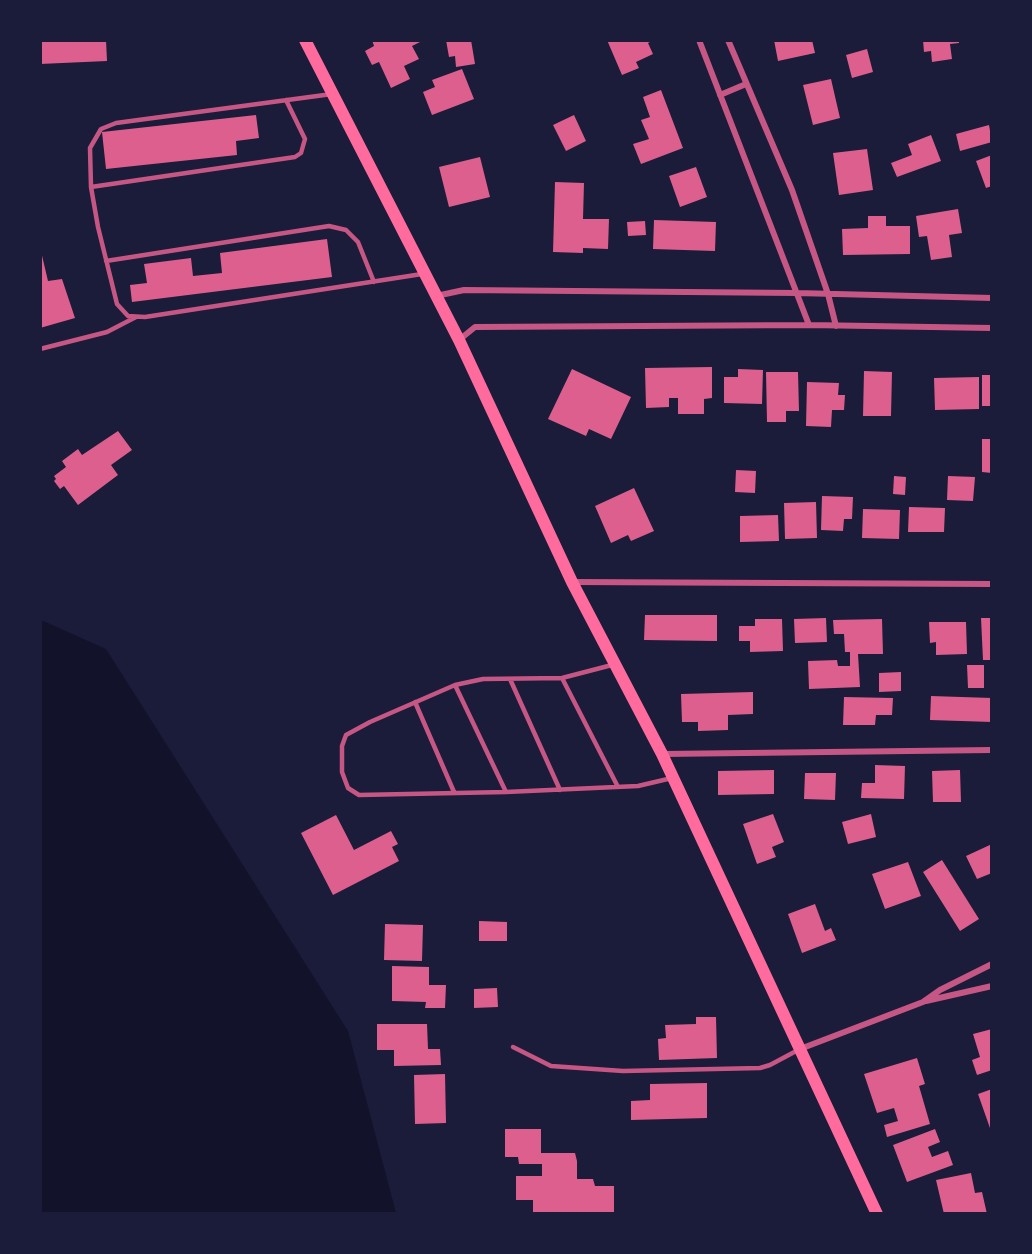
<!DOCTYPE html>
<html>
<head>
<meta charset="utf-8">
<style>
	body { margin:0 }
	#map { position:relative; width:1032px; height:1254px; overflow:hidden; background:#1b1b3a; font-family:"Exo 2",sans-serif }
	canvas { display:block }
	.frame { position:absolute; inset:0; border:42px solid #1b1b3a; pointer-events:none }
</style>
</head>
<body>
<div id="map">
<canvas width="1032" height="1254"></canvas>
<div class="frame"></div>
</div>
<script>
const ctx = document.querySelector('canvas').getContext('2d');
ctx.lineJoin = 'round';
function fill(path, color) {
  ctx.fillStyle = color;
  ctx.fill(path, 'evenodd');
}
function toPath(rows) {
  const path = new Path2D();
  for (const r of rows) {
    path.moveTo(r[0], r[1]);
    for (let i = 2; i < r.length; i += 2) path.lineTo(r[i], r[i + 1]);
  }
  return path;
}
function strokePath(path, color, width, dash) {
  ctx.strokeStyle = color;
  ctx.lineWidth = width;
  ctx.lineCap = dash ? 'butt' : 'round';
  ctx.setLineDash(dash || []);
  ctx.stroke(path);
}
fill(toPath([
	[41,620,106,649,348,1031,396,1213,41,1213]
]), '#12122b');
fill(toPath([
	[40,40,106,40,107,61,40,64],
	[372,40,420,40,420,42,412,46,419,59,404,66,410,79,391,88,379,62,372,65,365,51,374,46],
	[446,40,471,40,475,64,456,67,455,56,449,57],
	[607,40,654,40,648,43,653,54,636,62,639,68,622,75],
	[774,40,812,40,815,53,778,61],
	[923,40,959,40,959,43,950,44,952,59,932,62,931,51,924,52],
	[867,49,873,72,852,78,846,55],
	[462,69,474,99,432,115,423,92,435,87,432,80],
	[831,79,840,118,813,125,803,85],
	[661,90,683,148,641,164,633,144,649,139,641,120,650,117,643,97],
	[256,115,259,138,236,141,237,155,106,169,102,132],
	[574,115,586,141,566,151,553,125],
	[989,125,992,142,960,151,956,134],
	[931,135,941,161,897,177,891,163,912,155,908,144],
	[867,149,873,190,839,195,833,153],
	[992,155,992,186,986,188,976,161],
	[480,157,490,197,449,207,439,167],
	[696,167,707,197,680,207,669,176],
	[555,182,584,183,583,219,609,219,608,249,583,248,583,253,553,252],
	[958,209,962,233,949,235,952,257,931,260,927,236,919,237,916,216],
	[868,216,886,216,886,226,910,226,910,254,843,255,842,229,868,228],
	[654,220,716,222,715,251,653,249],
	[645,221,646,235,628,236,627,222],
	[327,239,332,277,132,302,130,285,147,283,144,264,191,258,193,276,222,273,220,253],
	[40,247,48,281,62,279,75,318,40,328],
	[712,367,712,398,704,399,704,414,678,414,678,398,669,398,669,407,646,408,645,368],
	[572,369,631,397,611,439,589,429,586,436,548,419],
	[738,369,763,370,762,404,724,403,724,377,738,377],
	[864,371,892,372,891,416,863,416],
	[766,372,798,372,799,411,786,411,786,422,767,422],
	[982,375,992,375,992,406,982,406],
	[979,377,979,409,935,410,934,378],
	[807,382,839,383,838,395,845,395,844,410,832,410,831,427,806,426],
	[118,431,132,450,111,465,118,475,78,505,64,486,60,489,54,481,56,479,54,476,66,467,62,461,78,449,82,455],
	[982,439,992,439,992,473,982,472],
	[736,470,756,471,755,493,735,492],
	[894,476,906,477,905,495,893,494],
	[948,476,975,477,973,501,947,500],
	[634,488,654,531,631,541,628,535,611,543,595,506],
	[822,496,853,497,852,519,844,519,843,531,821,530],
	[816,502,817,538,785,539,784,503],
	[909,507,945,508,944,532,908,532],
	[863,509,900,510,899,539,862,538],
	[778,515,779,541,740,542,740,516],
	[645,615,717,615,717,641,644,640],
	[826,618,827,642,795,643,794,619],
	[981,618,992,618,992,660,983,660],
	[755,619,782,619,783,651,750,652,750,641,739,641,739,626,755,626],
	[882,619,883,654,858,654,860,687,809,689,808,661,837,660,838,666,850,666,850,652,845,652,844,634,834,634,833,620],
	[929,622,966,622,967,654,936,655,936,642,930,643],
	[967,665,984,665,984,688,968,688],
	[901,672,901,691,879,692,879,673],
	[753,692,753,714,728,715,728,730,698,731,698,722,682,722,681,694],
	[931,696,992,698,992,722,930,720],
	[844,697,893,698,892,715,876,715,875,725,843,725],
	[875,765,905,766,904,799,861,798,862,783,875,783],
	[774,770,774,794,718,795,718,771],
	[960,770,961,802,933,802,932,771],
	[805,773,836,773,835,800,804,799],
	[773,814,784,842,772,847,776,857,757,864,743,824],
	[871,814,876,837,848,844,842,822],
	[336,815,354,850,391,831,398,844,392,847,399,861,333,895,301,833],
	[992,844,992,873,977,879,966,856],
	[942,860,979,919,960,931,923,872],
	[908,862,921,896,885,909,872,874],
	[815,904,825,931,831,928,836,940,802,953,788,914],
	[479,921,507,922,507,941,479,941],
	[385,924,423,925,422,961,384,960],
	[392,966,429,967,429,985,446,985,445,1008,425,1008,426,1002,392,1001],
	[497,988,498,1007,474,1008,474,989],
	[696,1017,716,1017,717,1058,659,1060,658,1039,666,1038,665,1025,696,1024],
	[377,1024,427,1024,428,1049,440,1049,441,1065,394,1066,394,1050,377,1050],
	[992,1029,992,1070,977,1075,972,1060,980,1057,973,1034],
	[917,1058,925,1084,919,1086,930,1124,887,1137,884,1125,898,1121,894,1108,877,1113,864,1074],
	[445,1074,446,1123,415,1124,414,1075],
	[707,1083,707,1118,631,1120,631,1101,650,1100,650,1084],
	[992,1089,992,1131,991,1131,978,1094],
	[505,1129,541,1129,541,1153,575,1153,577,1161,577,1179,593,1179,595,1186,614,1186,614,1214,533,1214,533,1200,516,1200,516,1176,542,1176,542,1164,519,1164,518,1157,505,1157],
	[935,1129,940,1142,928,1147,932,1157,948,1151,953,1165,907,1182,893,1145],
	[971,1173,975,1193,982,1192,987,1214,944,1214,936,1180]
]), '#dd5f8e');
strokePath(toPath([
	[332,94,116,123,101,129,90,148,91,187,98,227,117,304,128,316,145,317,422,274],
	[91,187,295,157,301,153,305,139,286,100],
	[106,261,329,226,346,230,358,242,374,282],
	[40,349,107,332,136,317],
	[612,665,562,678,483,679,455,685,370,722,346,735,342,746,342,772,348,788,359,795,506,792,638,786,672,778],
	[562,678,618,787],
	[510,679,560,790],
	[455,685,506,792],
	[415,702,454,792],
	[513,1047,551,1066,623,1071,760,1068,770,1065,800,1049]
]), '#c65784', 4.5);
strokePath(toPath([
	[699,40,809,325],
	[728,40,792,190,828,294,836,326],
	[720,95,746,84],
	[436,296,464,290,797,293,992,298],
	[459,340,475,327,809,325,992,328],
	[572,582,992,584],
	[663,754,992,750],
	[926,1001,992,986],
	[800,1049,923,1002,940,990,992,964]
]), '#c65784', 6);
strokePath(toPath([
	[305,40,459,340,572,582,662,754,877,1214]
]), '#ff6b9d', 12);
</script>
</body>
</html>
